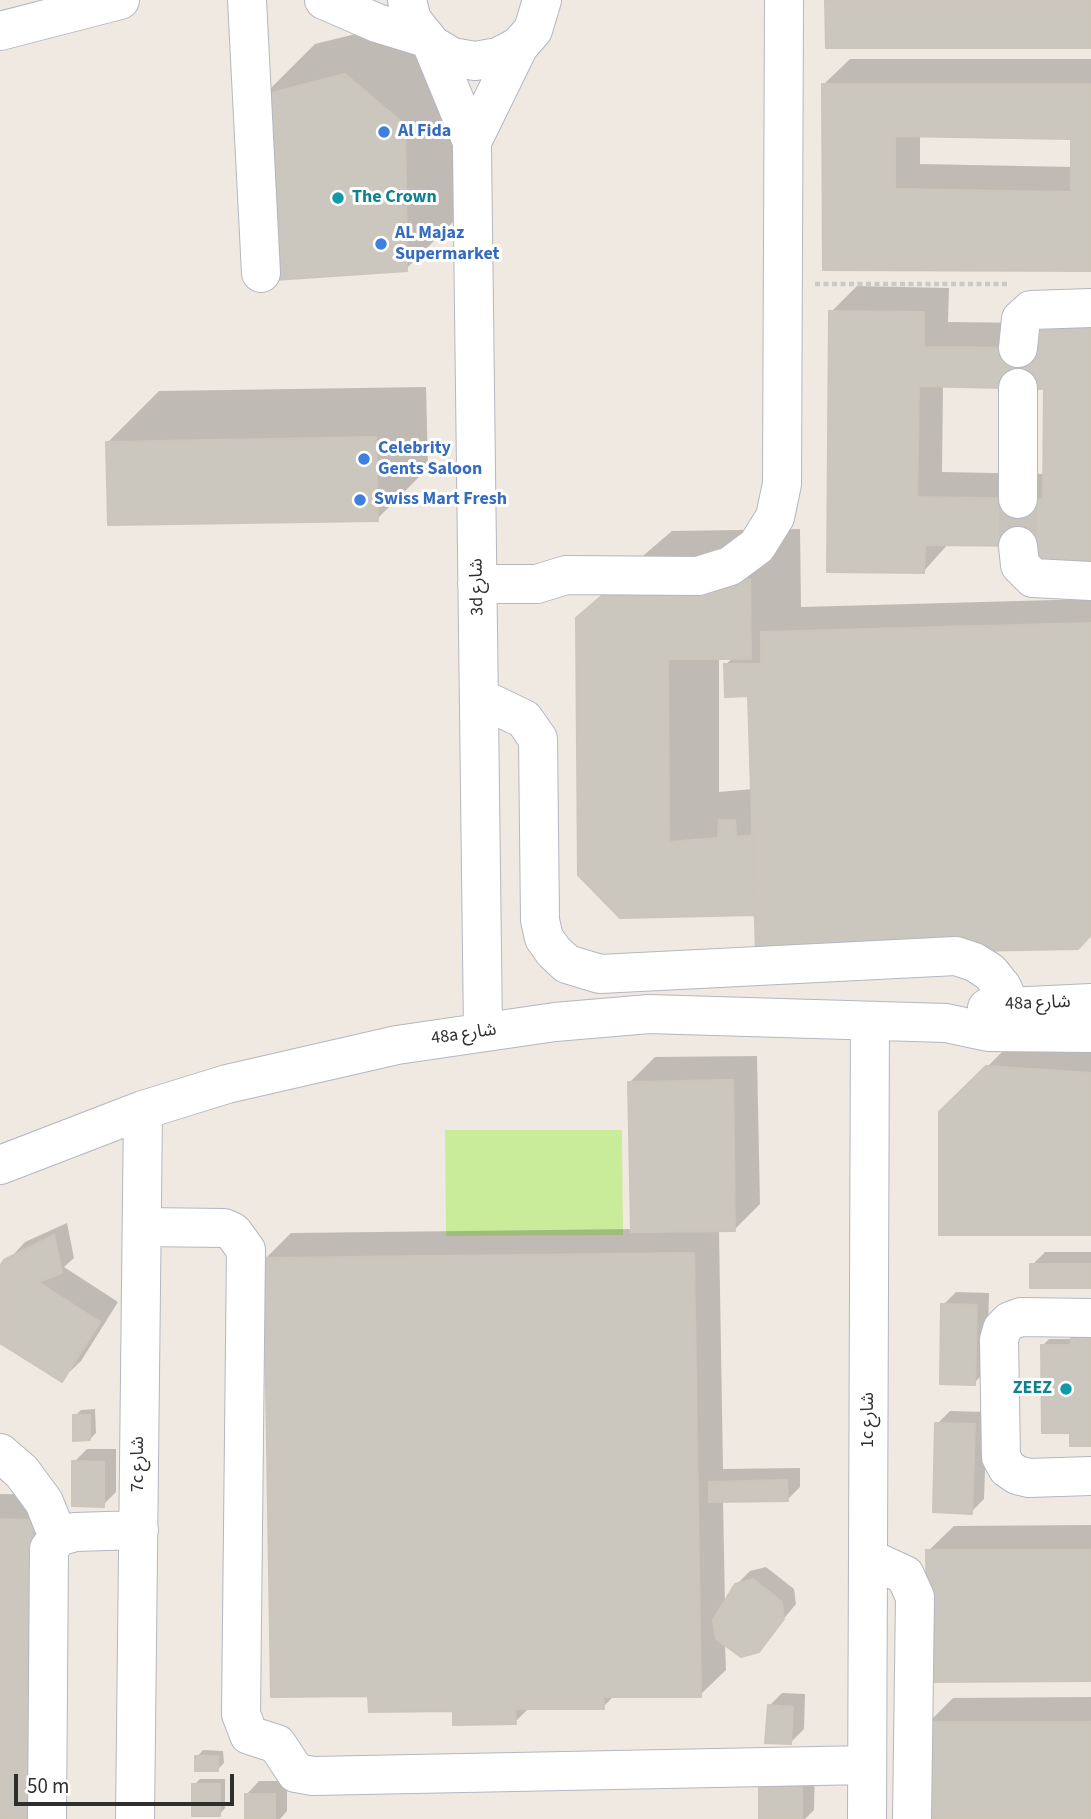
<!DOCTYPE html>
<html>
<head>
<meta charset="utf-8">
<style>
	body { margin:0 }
	#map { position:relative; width:1091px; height:1819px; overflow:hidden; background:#efe9e1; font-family:"Source Sans 3",sans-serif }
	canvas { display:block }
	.scale { position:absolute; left:14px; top:1774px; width:220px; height:32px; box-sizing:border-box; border:4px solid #2e2e2e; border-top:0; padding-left:9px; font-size:21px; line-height:24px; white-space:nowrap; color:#2e2e2e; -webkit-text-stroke:5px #fff; paint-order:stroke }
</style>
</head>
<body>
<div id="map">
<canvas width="1091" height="1819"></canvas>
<div class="scale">50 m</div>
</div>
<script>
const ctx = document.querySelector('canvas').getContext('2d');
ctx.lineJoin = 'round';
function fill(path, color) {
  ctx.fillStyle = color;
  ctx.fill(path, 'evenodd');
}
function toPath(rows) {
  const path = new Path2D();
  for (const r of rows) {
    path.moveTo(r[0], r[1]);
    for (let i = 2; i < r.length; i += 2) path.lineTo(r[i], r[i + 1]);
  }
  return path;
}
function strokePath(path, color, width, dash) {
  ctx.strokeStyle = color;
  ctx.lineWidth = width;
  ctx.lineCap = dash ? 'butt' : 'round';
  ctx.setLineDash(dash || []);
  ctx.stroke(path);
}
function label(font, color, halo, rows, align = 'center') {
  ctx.font = font + ' "Source Sans 3","Noto Sans Arabic",sans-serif';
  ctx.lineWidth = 6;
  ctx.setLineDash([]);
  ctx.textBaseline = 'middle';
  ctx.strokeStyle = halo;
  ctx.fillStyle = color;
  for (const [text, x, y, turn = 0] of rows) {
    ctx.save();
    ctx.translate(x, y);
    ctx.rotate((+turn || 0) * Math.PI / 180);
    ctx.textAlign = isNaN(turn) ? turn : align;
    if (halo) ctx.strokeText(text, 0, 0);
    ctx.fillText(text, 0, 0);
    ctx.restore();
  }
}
fill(toPath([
	[445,1130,622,1130,623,1235,446,1236]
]), '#c9ec9a');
fill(toPath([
	[396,24,455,74,457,218,406,269,264,95,315,44],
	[850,59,1091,59,1091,269,825,269,824,84],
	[920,135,1073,137,1073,167,920,164],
	[857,286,949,288,948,322,1036,323,1091,293,1037,545,949,543,924,571,831,312],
	[943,385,1046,387,1045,474,942,472],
	[426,387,428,468,377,519,108,442,159,391],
	[800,529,801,607,1091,599,1091,933,757,913,621,916,578,618,630,567,672,531],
	[719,657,734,657,725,665,750,695,753,789,719,792],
	[1013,1041,1091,1047,1091,1233,941,1113],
	[757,1056,760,1204,735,1229,719,1230,723,1469,800,1468,800,1487,787,1500,723,1501,725,1604,736,1585,750,1571,766,1567,794,1589,796,1604,758,1650,725,1644,726,1670,700,1695,614,1696,603,1707,529,1708,515,1722,370,1695,266,1258,291,1233,632,1229,630,1082,655,1057],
	[67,1223,74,1258,64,1267,118,1302,81,1361,61,1380,0,1340,0,1269,25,1242],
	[1045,1252,1091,1252,1091,1287,1032,1265],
	[956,1292,989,1293,987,1370,974,1383,943,1305],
	[1049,1339,1072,1339,1091,1444,1072,1431,1043,1345],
	[95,1409,96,1433,90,1439,75,1416,81,1410],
	[950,1411,987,1412,984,1499,971,1512,937,1424],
	[87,1449,116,1449,116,1492,103,1505,74,1462],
	[0,1494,58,1495,0,1819],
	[1091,1525,1091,1680,928,1551,954,1526],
	[782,1693,805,1694,804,1729,791,1742,769,1706],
	[1091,1697,1091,1819,928,1723,953,1698],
	[203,1750,223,1751,224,1763,218,1769,197,1757],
	[815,1761,814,1810,805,1819,761,1819],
	[200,1779,225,1779,225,1808,219,1815,194,1785],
	[259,1781,287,1781,287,1811,280,1819,247,1819,246,1795]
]), '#0003');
const building = toPath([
	[825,0,1091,0,1091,48,826,48,825,0],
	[345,74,405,125,407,271,275,280,263,95,345,74],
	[822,84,1091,84,1091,271,823,270,822,84],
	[895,136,1071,139,1071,192,895,189,895,136],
	[829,311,924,312,924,347,1034,348,1034,317,1091,318,1091,574,1035,574,1035,546,925,545,924,573,827,572,829,311],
	[919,386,1044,389,1043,499,917,497,919,386],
	[376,437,378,521,108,525,106,442,376,437],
	[750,579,751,659,668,659,669,842,718,838,719,820,735,820,736,837,753,835,755,915,620,918,578,875,576,618,619,581,750,579],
	[1091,623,1091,935,1078,949,756,955,748,696,725,697,724,664,761,664,761,632,1091,623],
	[986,1066,1091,1073,1091,1235,939,1235,939,1112,986,1066],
	[733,1080,735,1231,631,1232,628,1082,733,1080],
	[54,1235,62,1273,38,1282,4,1260,54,1235],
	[694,1253,701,1697,603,1697,604,1709,515,1709,516,1724,453,1725,453,1711,369,1712,368,1696,271,1697,264,1258,694,1253],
	[4,1260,100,1322,62,1382,0,1343,0,1266,4,1260],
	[1030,1264,1091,1264,1091,1288,1030,1288,1030,1264],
	[941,1304,977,1305,975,1385,940,1384,941,1304],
	[1091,1331,1091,1446,1070,1446,1070,1433,1042,1433,1041,1345,1071,1345,1071,1332,1091,1331],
	[73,1415,90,1415,90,1440,73,1441,73,1415],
	[935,1423,975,1424,972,1514,933,1512,935,1423],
	[72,1461,104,1462,104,1507,72,1506,72,1461],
	[787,1480,788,1501,709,1502,709,1482,787,1480],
	[0,1519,33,1520,28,1819,0,1819,0,1519],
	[926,1550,1091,1550,1091,1681,928,1682,926,1550],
	[753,1579,782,1602,784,1619,759,1652,741,1657,716,1639,713,1620,735,1584,753,1579],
	[768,1705,793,1707,791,1744,765,1743,768,1705],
	[926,1722,1091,1722,1091,1819,927,1819,926,1722],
	[195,1756,218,1756,218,1771,195,1771,195,1756],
	[759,1773,802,1774,802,1819,759,1819,759,1773],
	[192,1784,220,1784,220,1816,192,1816,192,1784],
	[245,1794,275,1794,275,1819,245,1819,245,1794]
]);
fill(building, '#cbc7bf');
strokePath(building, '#cbc5ba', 2);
strokePath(toPath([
	[1018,546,1018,499]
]), '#c8c4bd', 38, [38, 19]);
const minor = toPath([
	[247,0,261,273],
	[324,0,377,23,423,37],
	[407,0,412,20,432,45,452,57,475,61,498,57,519,46,533,30,542,0],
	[0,31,120,0],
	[432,45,472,142],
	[1018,348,1021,319,1031,310,1091,308],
	[1018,499,1018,388],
	[1018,546,1020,565,1033,578,1091,581],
	[477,584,537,584,566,575,698,576,730,566,757,546,775,517,782,484,784,0],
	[480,698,524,719,538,739,540,920,544,938,554,952,567,964,600,974,956,956,974,962,990,972,1002,987,1010,1004],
	[987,1008,1091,1003],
	[483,1032,472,149,472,142,519,46],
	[0,1165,143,1110,227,1084,397,1045,555,1022,649,1014,946,1023,988,1032,1091,1033],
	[142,1227,224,1228,233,1232,246,1250,241,1714,249,1735,277,1744,296,1773,313,1776,867,1765],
	[1091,1318,1021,1317,1010,1321,1002,1329,999,1340,1001,1457,1007,1468,1017,1475,1029,1478,1091,1476],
	[0,1453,22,1472,44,1502,58,1537],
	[868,1558,905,1575,915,1597,912,1819],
	[47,1819,49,1549,58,1537,75,1532,139,1530],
	[135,1819,143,1110],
	[867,1819,870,1021]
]);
strokePath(minor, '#b4b7c1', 40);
strokePath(toPath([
	[815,284,1010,284]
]), '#c9c9c9', 4.5, [5, 3.5]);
strokePath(minor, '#fff', 38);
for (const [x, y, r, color] of [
	[384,132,7,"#3f7fe0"],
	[338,198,7,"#0f9aa8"],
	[381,244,7,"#3f7fe0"],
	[364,459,7,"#3f7fe0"],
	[360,500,7,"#3f7fe0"],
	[1066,1389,7,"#0f9aa8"]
]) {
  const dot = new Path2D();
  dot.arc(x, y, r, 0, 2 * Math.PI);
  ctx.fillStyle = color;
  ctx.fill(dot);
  strokePath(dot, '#fff', 2.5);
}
label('bold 18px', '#366cbe', '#fff', [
	["Al Fida",398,132],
	["AL Majaz",395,234],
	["Supermarket",395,255],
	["Celebrity",378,449],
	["Gents Saloon",378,470],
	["Swiss Mart Fresh",374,500]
], 'left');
label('bold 18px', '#0d838f', '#fff', [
	["The Crown",352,198],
	["ZEEZ",1052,1389,"right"]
], 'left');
label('18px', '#2e2e2e', '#fff', [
	["3d شارع",478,587,-91],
	["48a شارع",1038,1004,-2],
	["48a شارع",464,1035,-8],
	["1c شارع",869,1420,-90],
	["7c شارع",139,1464,-90]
]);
</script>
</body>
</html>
